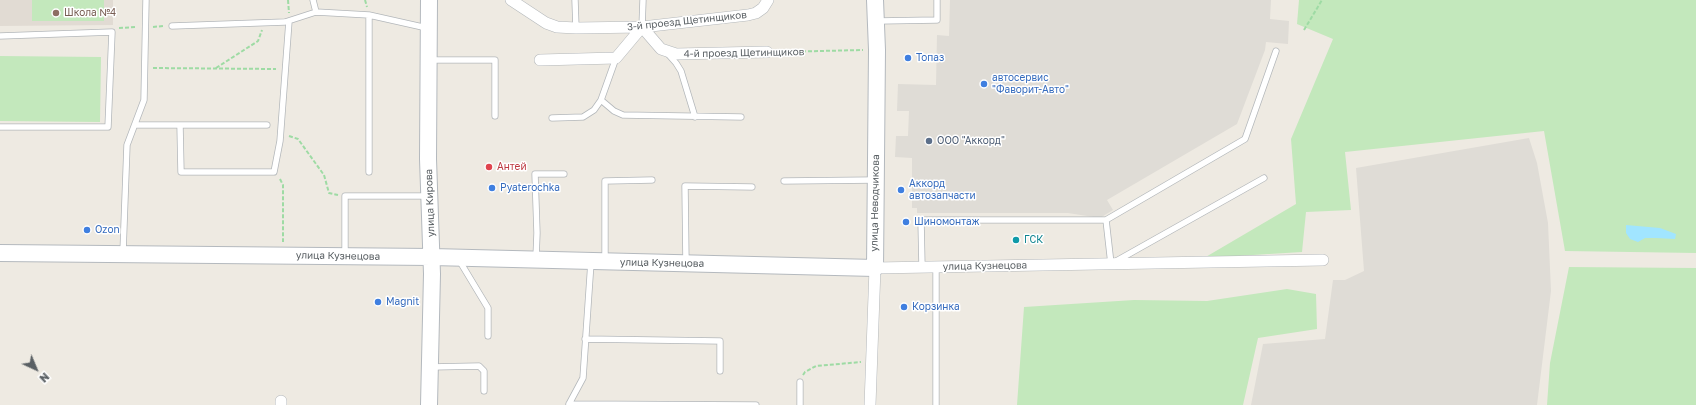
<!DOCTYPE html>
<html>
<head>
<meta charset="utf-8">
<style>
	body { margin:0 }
	#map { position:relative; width:1696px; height:405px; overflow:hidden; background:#eeeae2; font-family:"Golos Text",sans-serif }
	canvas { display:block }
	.north { position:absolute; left:16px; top:349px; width:40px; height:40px; -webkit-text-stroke:3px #fff; paint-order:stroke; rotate:136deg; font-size:11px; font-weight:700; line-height:16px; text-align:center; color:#5a6064 }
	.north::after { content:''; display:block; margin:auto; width:14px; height:18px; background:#5a6064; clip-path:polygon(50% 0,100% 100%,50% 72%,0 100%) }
</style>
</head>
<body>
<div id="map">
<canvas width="1696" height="405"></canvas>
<div class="north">N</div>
</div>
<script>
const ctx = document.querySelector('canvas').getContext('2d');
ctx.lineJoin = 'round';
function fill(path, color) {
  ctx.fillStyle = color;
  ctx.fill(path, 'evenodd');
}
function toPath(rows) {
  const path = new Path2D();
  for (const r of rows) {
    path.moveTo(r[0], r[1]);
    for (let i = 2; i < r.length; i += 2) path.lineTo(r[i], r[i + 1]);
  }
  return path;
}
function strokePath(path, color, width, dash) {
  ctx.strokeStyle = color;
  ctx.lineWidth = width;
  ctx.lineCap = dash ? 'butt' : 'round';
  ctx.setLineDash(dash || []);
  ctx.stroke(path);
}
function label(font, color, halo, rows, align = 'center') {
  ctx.font = font + ' "Golos Text",sans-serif';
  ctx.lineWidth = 3;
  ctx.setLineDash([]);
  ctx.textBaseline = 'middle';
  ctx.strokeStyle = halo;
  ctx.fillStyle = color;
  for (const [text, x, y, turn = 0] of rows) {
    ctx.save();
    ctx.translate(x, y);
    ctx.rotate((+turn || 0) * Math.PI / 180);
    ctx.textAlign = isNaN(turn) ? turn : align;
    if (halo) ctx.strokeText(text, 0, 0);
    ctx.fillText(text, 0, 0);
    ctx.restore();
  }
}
fill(toPath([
	[950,0,1271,0,1270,19,1289,21,1288,44,1266,42,1265,50,1237,124,1107,200,1113,210,1100,218,1068,213,917,213,917,208,912,208,912,158,895,157,896,136,908,136,909,111,897,111,898,84,936,85,937,35,949,36],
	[1529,138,1537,163,1548,223,1551,291,1537,405,1251,405,1263,344,1325,339,1333,280,1345,280,1364,271,1356,168]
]), '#dfdcd6');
fill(toPath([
	[0,0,113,0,113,25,0,26]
]), '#e1dbd3');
fill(toPath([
	[32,0,104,0,104,21,32,21],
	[1299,0,1696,0,1696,253,1565,251,1544,131,1345,152,1351,210,1306,212,1302,252,1204,258,1296,204,1291,139,1333,39,1297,24],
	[0,56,101,57,100,122,0,121],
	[1569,267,1696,268,1696,405,1547,405,1550,363],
	[1287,289,1316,294,1317,329,1258,338,1243,405,1017,405,1024,307,1134,300,1207,301]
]), '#c3e8bc');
fill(toPath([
	[1626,225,1660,228,1676,234,1675,239,1656,238,1645,238,1638,242,1630,239,1626,233]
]), '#a1e5ff');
const service = toPath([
	[313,0,316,12],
	[575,0,576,28],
	[369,15,369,172],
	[878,21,937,20,937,0],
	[172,26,285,22,316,12,369,15,427,28],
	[642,27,643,0],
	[0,36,112,32,108,127,0,127],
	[668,54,676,63,681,71,695,117],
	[430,60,495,60,495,116],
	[601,100,616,58],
	[552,118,583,117,594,110,601,100,614,111,623,115,741,117],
	[135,125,267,125],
	[180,125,181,172,274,172,280,141,289,21],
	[784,181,875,180],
	[1106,220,1111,264,1264,178],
	[123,252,127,145,144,100,146,0],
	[345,255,345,196,428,196],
	[536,258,537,233,535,174,564,174],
	[605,259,605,181,652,180],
	[459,260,488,308,488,336],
	[686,263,685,186,752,187],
	[922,267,921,220,1106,220,1245,139,1276,51],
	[585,339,720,341,720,371],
	[431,367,479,366,484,371,484,391],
	[569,404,583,378,591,262],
	[569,405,569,404,756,405],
	[800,405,800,382],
	[936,405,936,267]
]);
const minor = toPath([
	[511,0,546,23,557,27,576,28,642,27,748,15,756,13,763,8,768,0],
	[540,60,616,58,642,27,661,49,676,54,767,52],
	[281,405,281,401],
	[870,405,875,268,1323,260]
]);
const secondary = toPath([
	[429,0,428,159,432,274,429,405],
	[0,253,432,257,875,268,877,50,875,0]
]);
strokePath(service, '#b3b7ba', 7);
strokePath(minor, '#b3b7ba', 12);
strokePath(secondary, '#b4b9be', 18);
strokePath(toPath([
	[288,0,289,13],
	[365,0,367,7],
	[153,27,163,26],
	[119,28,137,27],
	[1304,30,1322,0],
	[778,52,863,50],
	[153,68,276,69],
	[216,68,258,41,262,30],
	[289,136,298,139,324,175,329,193,338,195],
	[280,179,283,185,283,242],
	[803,375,805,372,816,366,861,362]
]), '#9edba4', 2, [4, 2]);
strokePath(service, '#fff', 5.5);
strokePath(minor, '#fff', 11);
strokePath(secondary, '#fff', 16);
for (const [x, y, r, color] of [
	[56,13,4,"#8d6e63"],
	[908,58,4,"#3f7fe0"],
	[984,84,4,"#3f7fe0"],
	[929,141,4,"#5c6f8a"],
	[489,167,4,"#e0444e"],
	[492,188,4,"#3f7fe0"],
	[901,190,4,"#3f7fe0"],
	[906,222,4,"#3f7fe0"],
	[87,230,4,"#3f7fe0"],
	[1016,240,4,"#0f9aa8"],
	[378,302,4,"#3f7fe0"],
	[904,307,4,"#3f7fe0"]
]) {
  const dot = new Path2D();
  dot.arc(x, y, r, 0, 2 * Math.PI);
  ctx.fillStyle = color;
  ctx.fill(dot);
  strokePath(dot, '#fff', 1.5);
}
label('10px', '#785e54', '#fff', [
	["Школа №4",64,13]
], 'left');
label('10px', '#5a6064', '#fff', [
	["3-й проезд Щетинщиков",687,21,-6],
	["4-й проезд Щетинщиков",744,53,-1],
	["улица Кирова",430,203,-92],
	["улица Неводчикова",875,203,-89],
	["улица Кузнецова",338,256,1],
	["улица Кузнецова",662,263,1],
	["улица Кузнецова",985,266,-1]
]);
label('10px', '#366cbe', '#fff', [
	["Топаз",916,58],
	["автосервис",992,78],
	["\"Фаворит-Авто\"",992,90],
	["Аккорд",909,184],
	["автозапчасти",909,196],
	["Pyaterochka",500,188],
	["Шиномонтаж",914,222],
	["Ozon",95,230],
	["Magnit",386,302],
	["Корзинка",912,307]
], 'left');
label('10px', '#4e5e75', '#fff', [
	["ООО \"Аккорд\"",937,141]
], 'left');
label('10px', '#be3a42', '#fff', [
	["Антей",497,167]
], 'left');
label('10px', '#0d838f', '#fff', [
	["ГСК",1024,240]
], 'left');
</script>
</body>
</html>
